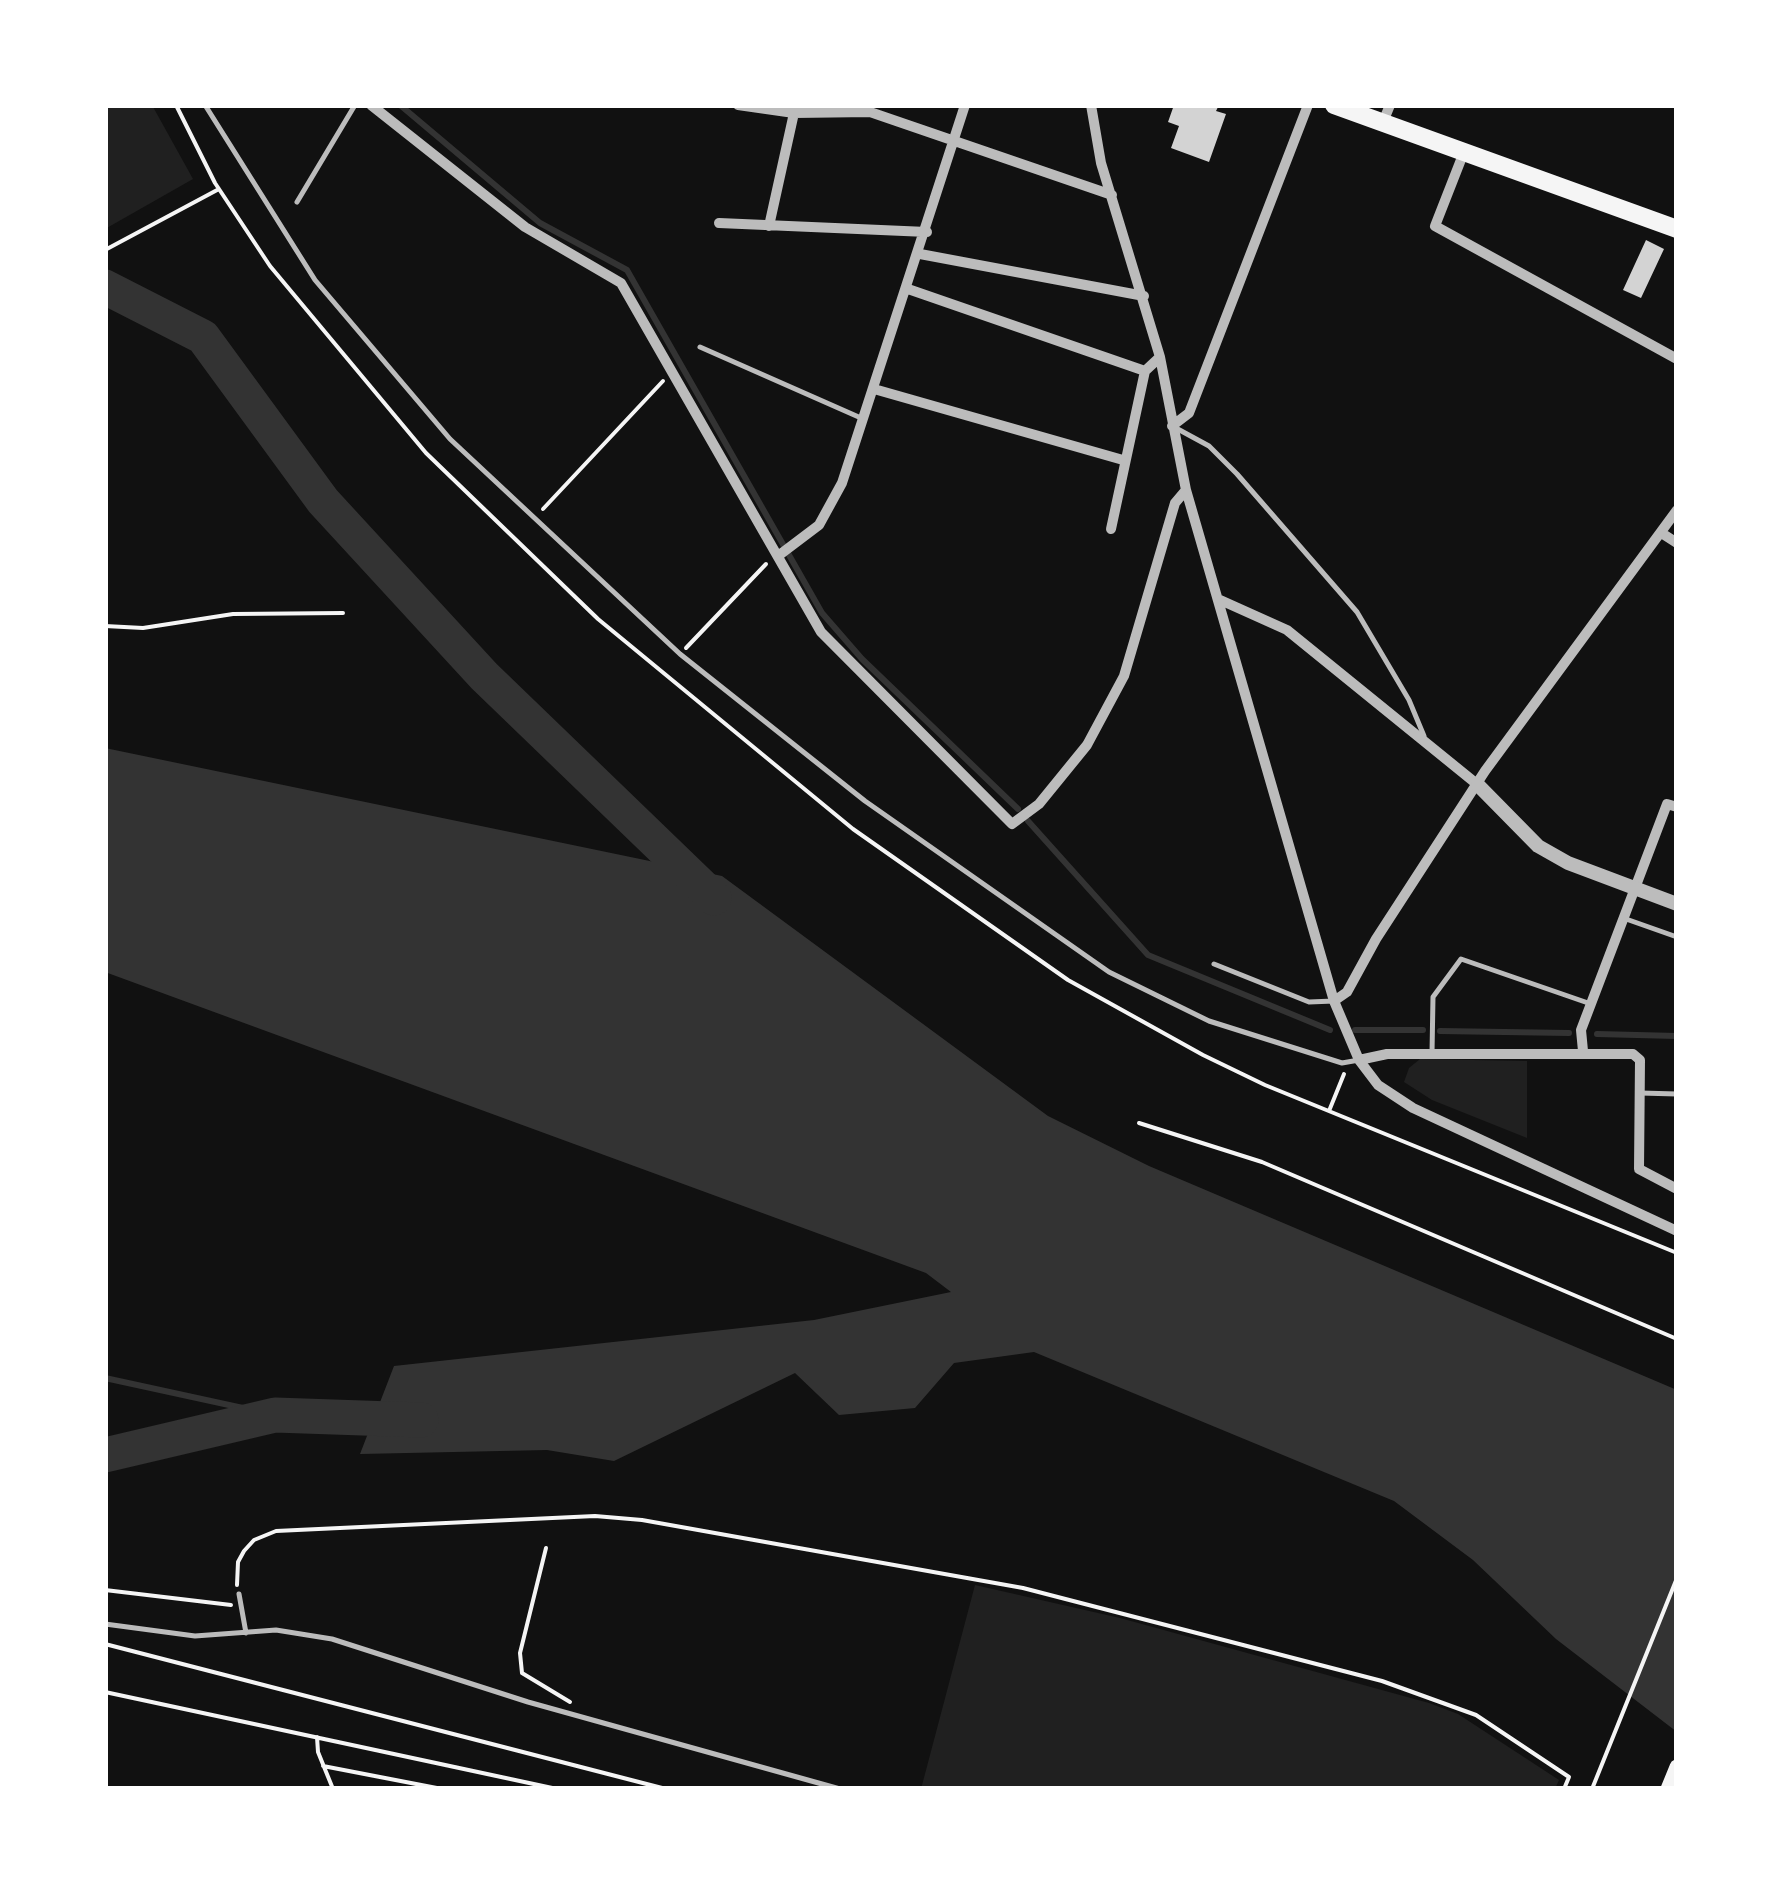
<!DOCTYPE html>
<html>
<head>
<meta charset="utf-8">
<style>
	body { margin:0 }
	#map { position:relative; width:1782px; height:1894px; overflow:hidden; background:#111; font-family:Signika,sans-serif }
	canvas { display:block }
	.frame { position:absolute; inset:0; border:108px solid #fff; pointer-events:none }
</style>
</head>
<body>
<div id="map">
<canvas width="1782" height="1894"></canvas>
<div class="frame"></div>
</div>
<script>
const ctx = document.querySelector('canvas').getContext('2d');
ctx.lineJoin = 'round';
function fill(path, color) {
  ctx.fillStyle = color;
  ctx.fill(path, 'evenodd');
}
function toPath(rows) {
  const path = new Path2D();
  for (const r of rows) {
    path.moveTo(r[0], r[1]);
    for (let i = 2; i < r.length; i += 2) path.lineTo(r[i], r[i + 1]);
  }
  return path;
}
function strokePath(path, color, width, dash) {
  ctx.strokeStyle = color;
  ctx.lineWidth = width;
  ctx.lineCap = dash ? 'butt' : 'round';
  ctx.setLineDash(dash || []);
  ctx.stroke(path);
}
fill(toPath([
	[105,105,152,105,193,179,105,229],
	[1420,1059,1527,1061,1527,1138,1432,1100,1404,1082,1409,1068],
	[975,1585,1120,1618,1429,1703,1458,1714,1559,1780,1555,1789,921,1789]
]), '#202020');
fill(toPath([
	[105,748,722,876,1048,1116,1149,1166,1677,1390,1677,1732,1556,1639,1473,1560,1394,1501,1034,1352,954,1363,915,1408,839,1415,795,1373,614,1461,547,1450,360,1454,394,1366,814,1320,951,1292,926,1273,105,972]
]), '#333');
strokePath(toPath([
	[400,105,540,223,627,270,822,613,862,659,1018,809],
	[1028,821,1148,955,1330,1030],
	[1355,1030,1423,1030],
	[1440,1031,1569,1033],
	[1597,1034,1677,1036],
	[105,1378,275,1415]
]), '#333', 6);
strokePath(toPath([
	[105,287,203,337,323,501,484,676,714,898],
	[105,1455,275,1415,421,1420]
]), '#333', 35);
fill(toPath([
	[1174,105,1219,105,1216,111,1226,114,1209,162,1171,148,1179,126,1168,122],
	[1646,240,1664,249,1641,298,1623,290]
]), '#d3d3d3');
strokePath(toPath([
	[176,105,215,183,270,266,426,453,598,619,853,829,1068,980,1203,1055,1265,1085,1677,1253],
	[105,250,219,189],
	[543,509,663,381],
	[105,626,143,628,233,614,343,613],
	[686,648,766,564],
	[1329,1111,1344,1074],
	[1139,1123,1262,1162,1677,1339],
	[546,1548,520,1653,522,1673,570,1702],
	[237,1585,238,1562,244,1551,254,1540,276,1531,595,1516,642,1520,1023,1588,1382,1681,1476,1715,1569,1777,1564,1789],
	[105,1590,231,1605],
	[105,1644,666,1789],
	[105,1692,557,1789],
	[317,1737,318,1752,333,1789],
	[323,1766,442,1789],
	[1592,1789,1677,1578]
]), '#f5f5f5', 4);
strokePath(toPath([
	[205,105,315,280,450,439,680,654,865,801,1109,972,1209,1021,1342,1063,1359,1060],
	[297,202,355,105],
	[700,347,861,418],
	[1174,427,1209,446,1237,474,1357,612,1409,700,1424,736],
	[1626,919,1677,937],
	[1214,964,1309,1002,1334,1001],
	[1432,1053,1433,997,1461,959,1591,1004],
	[1640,1093,1677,1094],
	[239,1594,246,1633],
	[105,1624,195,1636,276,1630,332,1639,528,1702,840,1789]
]), '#bcbcbc', 5);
strokePath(toPath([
	[371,105,525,227,621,283,821,632,1012,824,1039,804,1087,745,1124,676,1175,503,1186,490],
	[738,105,794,113,870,112,1112,195],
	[1091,105,1101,163,1160,357,1186,490,1334,1001,1359,1060,1378,1085,1413,1108,1677,1231],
	[1383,122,1390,105],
	[1464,152,1435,226,1677,359],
	[719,223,927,232],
	[769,226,794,113],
	[920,254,1144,296],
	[908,289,1145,371],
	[874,389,1123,460],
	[1172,426,1189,413,1308,105],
	[1111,529,1145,371,1160,357],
	[1663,534,1677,543],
	[778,556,819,525,842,483,965,105],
	[1218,599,1287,630,1478,785],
	[1334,1001,1347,992,1376,939,1485,771,1677,510],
	[1583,1051,1581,1030,1667,804,1677,807],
	[1359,1060,1387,1054,1633,1054,1640,1060,1639,1169,1677,1189]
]), '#bcbcbc', 10);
strokePath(toPath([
	[1478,785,1538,846,1568,863,1677,904]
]), '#bcbcbc', 14);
strokePath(toPath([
	[1668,1789,1677,1767]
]), '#f5f5f5', 15);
strokePath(toPath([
	[1334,105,1677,229]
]), '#f5f5f5', 18);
</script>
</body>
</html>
